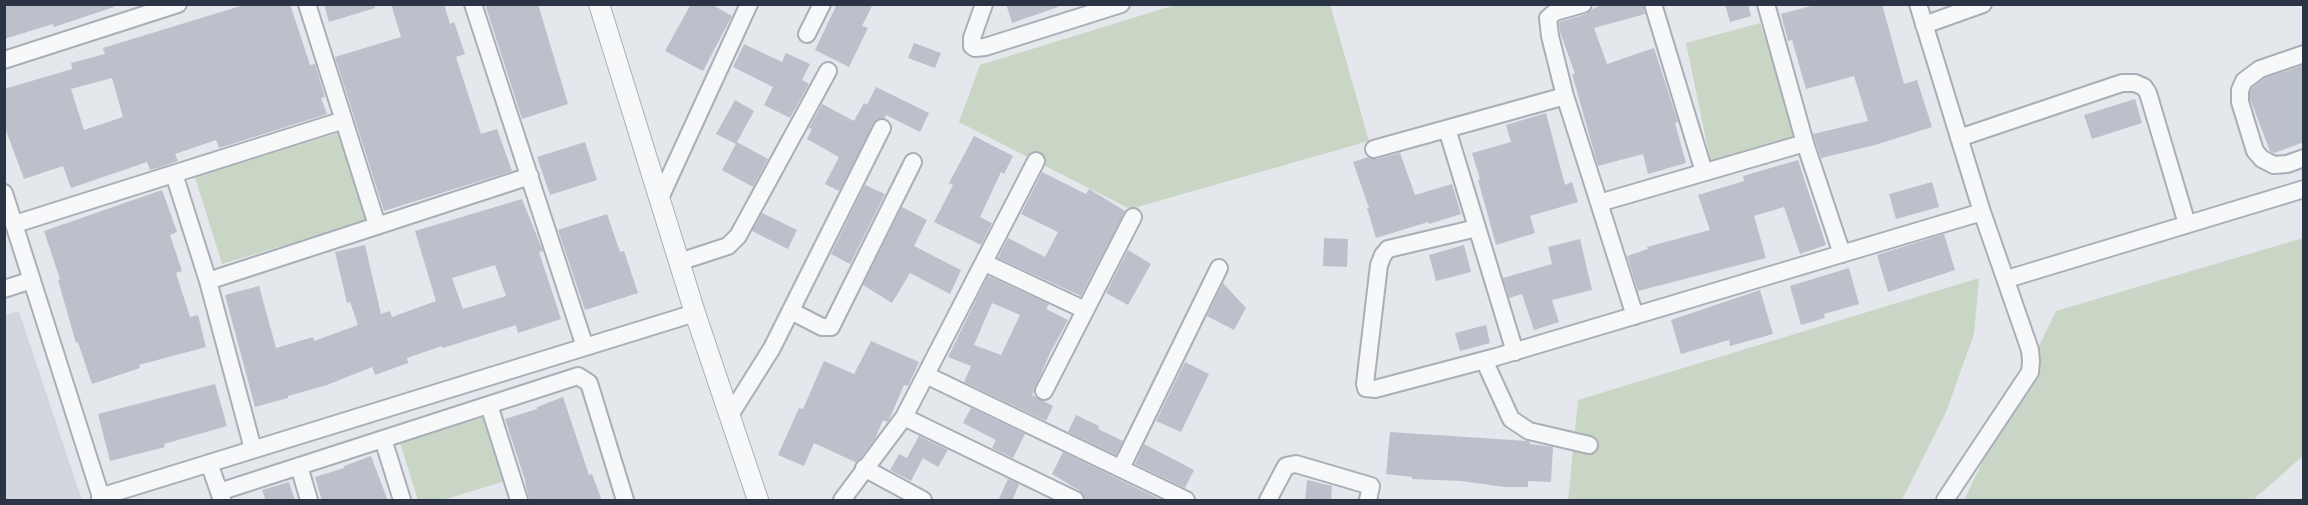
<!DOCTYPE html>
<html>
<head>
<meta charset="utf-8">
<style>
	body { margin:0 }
	#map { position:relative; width:2308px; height:505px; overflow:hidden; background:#e4e7ec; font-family:"Titillium Web",sans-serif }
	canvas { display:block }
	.frame { position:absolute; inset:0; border:6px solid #2b3445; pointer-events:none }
</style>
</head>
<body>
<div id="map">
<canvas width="2308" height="505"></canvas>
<div class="frame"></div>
</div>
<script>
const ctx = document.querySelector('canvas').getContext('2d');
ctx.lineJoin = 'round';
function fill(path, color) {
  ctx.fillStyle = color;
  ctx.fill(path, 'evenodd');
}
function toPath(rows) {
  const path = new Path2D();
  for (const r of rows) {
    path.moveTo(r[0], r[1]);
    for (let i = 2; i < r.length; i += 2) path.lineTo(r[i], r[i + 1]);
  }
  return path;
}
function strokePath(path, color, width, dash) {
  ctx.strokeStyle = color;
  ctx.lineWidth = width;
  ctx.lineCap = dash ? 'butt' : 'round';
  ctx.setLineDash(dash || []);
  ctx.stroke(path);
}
fill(toPath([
	[19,311,82,500,5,500,5,315]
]), '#d2d6de');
fill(toPath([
	[1330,4,1369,141,1130,209,959,122,980,65,1175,5],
	[1760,23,1798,138,1711,164,1686,43],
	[341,132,368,220,222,264,195,177],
	[2303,238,2303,456,2253,500,1964,500,2056,311],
	[1979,278,1974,334,1946,412,1902,500,1568,500,1578,400],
	[485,417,505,481,443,500,418,500,400,443]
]), '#c9d6c5');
fill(toPath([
	[4,4,113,4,114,7,54,27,53,24,4,39],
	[247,4,290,4,310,65,315,64,325,97,321,98,327,114,219,148,216,140,175,154,178,161,161,167,150,170,147,162,71,188,63,166,24,179,4,125,4,89,72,69,71,63,105,54,103,48],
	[112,78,123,117,84,130,71,89],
	[324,4,374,4,375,8,329,22],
	[391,4,444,4,450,24,454,22,465,54,456,57,481,134,497,129,512,171,384,211,335,57,401,37],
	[485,4,538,4,568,104,522,119],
	[691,4,711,4,732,16,703,71,665,51],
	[837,4,873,4,862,26,868,28,849,67,815,50],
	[1006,4,1058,4,1058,7,1012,23],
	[1605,4,1643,4,1645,14,1594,28,1607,64,1654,48,1678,122,1675,123,1686,163,1648,174,1643,154,1598,166,1572,74,1575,74,1560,32,1559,22,1586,14,1592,9],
	[1725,4,1748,4,1751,16,1730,22],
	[1818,4,1882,4,1904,84,1917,80,1932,127,1875,145,1821,158,1813,134,1868,121,1854,76,1806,89,1792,40,1788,41,1781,14],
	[914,43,941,53,935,68,908,58],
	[744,44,782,62,786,53,810,64,802,80,809,84,790,118,764,105,773,87,733,67],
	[2304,65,2304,142,2274,153,2270,151,2250,99,2250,92,2252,88,2265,78],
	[876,87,929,113,920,132,886,115,885,118,876,120,839,191,825,184,839,157,807,139,812,129,809,128,822,104,854,121,864,103,867,105],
	[2135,99,2142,123,2092,139,2084,115],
	[735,100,754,111,736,144,716,134],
	[1546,113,1565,185,1572,182,1578,202,1530,216,1535,233,1496,245,1478,180,1480,179,1472,153,1511,142,1506,125],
	[974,136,1013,156,1004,174,1001,172,980,217,992,223,981,245,934,222,953,185,949,183],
	[585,142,597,180,550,195,537,157],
	[737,142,768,159,753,187,722,170],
	[1400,153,1415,195,1452,184,1461,214,1429,224,1428,222,1376,238,1367,208,1369,208,1353,162,1368,157,1377,159],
	[1798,160,1826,245,1800,254,1784,207,1754,216,1766,258,1638,291,1627,256,1648,249,1647,247,1710,230,1698,195,1744,181,1743,176],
	[1042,172,1086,194,1089,189,1125,211,1081,296,998,258,1008,238,1045,257,1058,232,1021,214],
	[1932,182,1939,207,1896,219,1889,194],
	[865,185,885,194,850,264,831,254],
	[162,190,177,232,170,235,182,271,176,273,190,317,198,315,206,347,139,365,140,368,92,384,78,342,76,343,58,280,60,279,44,231],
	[522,199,543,251,539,252,561,319,518,333,516,325,443,348,442,346,407,358,408,363,375,375,372,367,327,385,288,396,288,398,255,407,225,295,259,286,276,348,313,337,314,341,358,325,350,302,347,303,335,252,365,245,381,314,390,311,392,317,436,301,415,231],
	[495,265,506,296,463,309,452,278],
	[902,207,927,220,914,246,961,270,950,294,910,273,892,303,863,285],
	[762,213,797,230,788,249,752,231],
	[607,214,620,252,624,251,638,293,585,310,558,230],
	[1944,234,1955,270,1888,292,1877,255],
	[1324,238,1348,239,1347,267,1323,266],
	[1580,239,1592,290,1552,300,1559,322,1534,330,1522,294,1509,298,1503,278,1552,264,1548,247],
	[1464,245,1471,272,1436,281,1429,255],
	[1128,250,1151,264,1128,305,1106,293],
	[1849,268,1859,304,1824,314,1825,318,1801,325,1790,286],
	[988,276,1049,304,1046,309,1068,320,1050,353,1032,395,1053,406,1046,421,964,382,971,366,948,357],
	[992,303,1020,315,1001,355,974,345],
	[1223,283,1246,308,1234,330,1207,316],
	[1760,290,1773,334,1730,346,1729,340,1681,354,1671,320],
	[1486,325,1490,343,1460,351,1455,333],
	[871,341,919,362,908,386,904,385,889,420,887,422,883,420,875,439,860,459,855,462,814,443,804,466,778,455,799,408,803,409,824,361,854,374],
	[1185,362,1209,374,1181,432,1156,421],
	[215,384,227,426,164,444,165,447,110,461,98,414],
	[563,397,589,475,592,474,602,501,530,501,525,483,526,483,505,419,537,409,537,407],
	[971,408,1025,434,1013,458,992,448,996,440,963,423],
	[1076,415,1099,426,1098,429,1123,441,1116,455,1068,432],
	[1390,432,1527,441,1530,442,1530,444,1553,447,1551,482,1528,481,1528,487,1505,487,1461,481,1412,479,1412,477,1386,474],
	[919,436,948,450,938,467,923,458,911,481,890,470,899,454,907,458],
	[1144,444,1194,470,1185,488,1135,464],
	[1063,452,1163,501,1085,501,1080,491,1052,474],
	[371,456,388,501,322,501,315,477,344,468,344,466],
	[1008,479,1019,484,1012,501,998,501],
	[1307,480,1332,486,1331,501,1305,501],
	[289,482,295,501,266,501,262,490]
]), '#bbc0ca');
const minor = toPath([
	[307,4,377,225],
	[473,4,585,347],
	[984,4,972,38,972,46,975,48,985,47,1121,4],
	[1583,4,1555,12,1548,18,1550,36,1565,96,1635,316],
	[1653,4,1704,172],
	[1766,4,1805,143,1842,254],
	[1918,4,1982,212,2030,350,2031,361,2030,372,1945,500],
	[1924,25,1983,4],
	[807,34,822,4],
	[2304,54,2260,69,2244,81,2240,90,2240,102,2255,151,2262,159,2274,165,2287,164,2304,158],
	[4,60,178,4],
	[1447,129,1515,352],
	[1959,138,2122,83,2135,83,2144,87,2148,93,2187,224],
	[1374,149,1565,96],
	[174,174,208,281,253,449],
	[4,193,102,500],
	[659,200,749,4],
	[1599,203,1805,143],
	[15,224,344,120],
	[1477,228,1388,249,1383,255,1379,265,1365,384,1366,388,1375,389,1496,357,1982,212],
	[679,262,728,246,738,236,828,71],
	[985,263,1085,310],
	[2007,279,2304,189],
	[208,281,530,176],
	[4,289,32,280],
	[791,311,822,327,831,327,913,162],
	[1484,360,1511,419,1529,431,1589,445],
	[926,375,1186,500],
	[1044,391,1133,217],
	[489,405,519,500],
	[730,415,772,348,882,128],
	[904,417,1075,500],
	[383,439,402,500],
	[209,463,222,500],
	[299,466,309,500],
	[864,468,923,500],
	[1121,468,1219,268],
	[219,492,578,376,589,383,625,500],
	[100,497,695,313],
	[842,500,904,417,1036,161],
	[1268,500,1286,466,1296,464,1371,486,1368,500]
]);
const tertiary = toPath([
	[599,4,695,313,758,500]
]);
strokePath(minor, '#a9aeb7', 20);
strokePath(tertiary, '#a9aeb7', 22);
strokePath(minor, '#f7f8fa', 16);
strokePath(tertiary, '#f7f8fa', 20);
</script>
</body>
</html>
